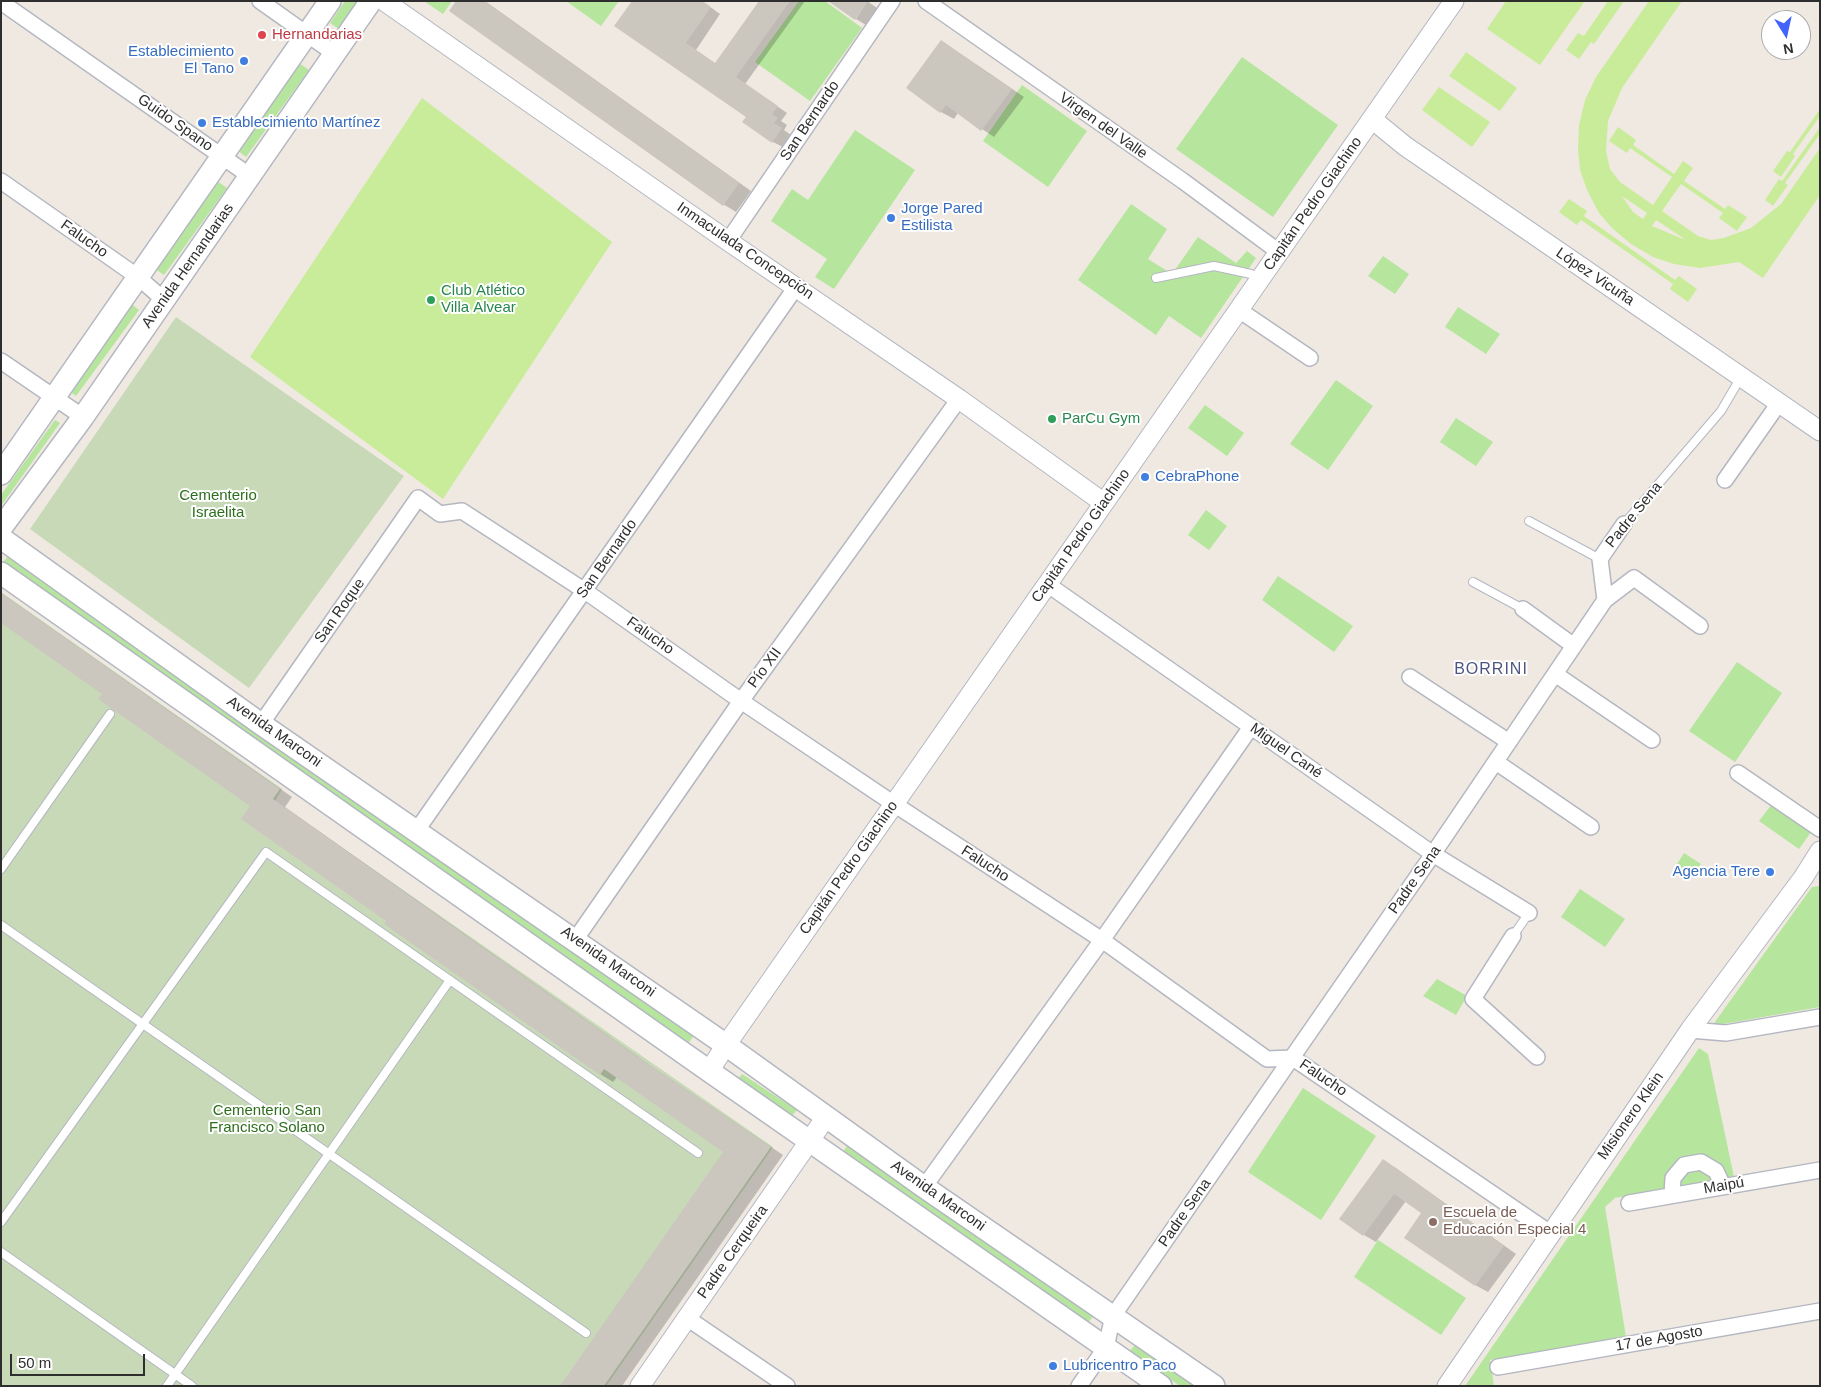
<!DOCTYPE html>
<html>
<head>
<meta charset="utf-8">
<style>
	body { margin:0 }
	#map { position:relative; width:1821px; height:1387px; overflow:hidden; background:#efe9e1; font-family:Arial,sans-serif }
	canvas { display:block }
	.frame { position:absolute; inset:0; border:2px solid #2e2e2e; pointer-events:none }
	.north { position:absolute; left:1761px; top:10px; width:50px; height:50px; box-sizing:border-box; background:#fff; border:1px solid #ababab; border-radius:50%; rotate:170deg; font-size:14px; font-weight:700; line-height:20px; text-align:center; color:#2e2e2e }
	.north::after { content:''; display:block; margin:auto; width:18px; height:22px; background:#4264fb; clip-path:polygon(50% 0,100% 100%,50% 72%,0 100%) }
	.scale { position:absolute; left:10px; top:1354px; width:135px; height:22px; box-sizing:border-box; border:2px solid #2e2e2e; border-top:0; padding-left:6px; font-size:15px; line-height:18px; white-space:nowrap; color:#2e2e2e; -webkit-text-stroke:4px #fff; paint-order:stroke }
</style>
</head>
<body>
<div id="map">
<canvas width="1821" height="1387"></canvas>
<div class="frame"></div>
<div class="north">N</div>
<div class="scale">50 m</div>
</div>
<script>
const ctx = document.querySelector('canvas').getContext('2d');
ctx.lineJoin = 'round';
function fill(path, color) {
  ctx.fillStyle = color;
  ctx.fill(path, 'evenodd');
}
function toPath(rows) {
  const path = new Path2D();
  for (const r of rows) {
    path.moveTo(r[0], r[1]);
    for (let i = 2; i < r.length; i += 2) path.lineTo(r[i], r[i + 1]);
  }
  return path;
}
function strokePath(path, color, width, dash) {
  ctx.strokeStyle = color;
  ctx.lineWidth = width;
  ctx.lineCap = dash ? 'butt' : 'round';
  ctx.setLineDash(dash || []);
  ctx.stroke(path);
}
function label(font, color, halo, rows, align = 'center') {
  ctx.font = font + ' Arial,sans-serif';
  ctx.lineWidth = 4;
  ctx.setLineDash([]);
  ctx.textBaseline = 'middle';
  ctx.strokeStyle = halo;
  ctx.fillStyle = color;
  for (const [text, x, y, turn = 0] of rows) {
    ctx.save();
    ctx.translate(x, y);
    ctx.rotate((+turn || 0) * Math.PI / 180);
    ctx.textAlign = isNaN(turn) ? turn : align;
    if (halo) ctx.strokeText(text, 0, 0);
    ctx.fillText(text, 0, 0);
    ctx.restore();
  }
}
fill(toPath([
	[345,1,359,2,339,29,330,23],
	[424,1,452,1,443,14],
	[566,1,619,1,601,26],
	[799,1,825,1,862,28,810,101,755,62],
	[1242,57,1338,125,1273,217,1176,149],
	[299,63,309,70,246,157,236,149],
	[1022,85,1087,131,1048,187,983,141],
	[855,130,915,170,834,289,815,277,827,259,771,221,792,189,808,200],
	[217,181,227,188,164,275,154,268],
	[1131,204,1167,229,1148,259,1172,274,1198,237,1236,263,1247,251,1256,258,1201,338,1169,316,1156,335,1078,280],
	[1383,256,1409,274,1395,294,1368,276],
	[129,302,139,310,76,396,66,389],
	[1458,307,1500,334,1486,354,1445,327],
	[1336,380,1373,406,1328,470,1290,444],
	[1205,405,1244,433,1227,456,1188,428],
	[1456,418,1493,442,1476,466,1440,442],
	[55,420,60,423,1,506,1,495],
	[1206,510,1227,526,1209,550,1188,535],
	[8,556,694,1035,688,1044,2,564],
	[1278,576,1353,626,1334,652,1262,600],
	[1737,662,1782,693,1735,762,1689,731],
	[1772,804,1811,832,1799,849,1759,821],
	[1684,853,1701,864,1690,880,1674,869],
	[1820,886,1820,1007,1712,1026,1812,887],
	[1580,889,1625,919,1605,947,1561,917],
	[1437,979,1467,996,1456,1015,1423,996],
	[1699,1048,1708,1054,1734,1177,1615,1198,1605,1207,1626,1337,1490,1360,1494,1386,1465,1386],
	[742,1074,797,1110,790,1118,735,1082],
	[1303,1088,1376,1136,1321,1220,1248,1172],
	[849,1143,1094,1315,1088,1323,843,1152],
	[1378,1240,1466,1298,1441,1335,1354,1277],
	[1136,1343,1199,1386,1180,1386,1130,1351]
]), '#b6e59e');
fill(toPath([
	[176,317,404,476,249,688,30,529],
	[1,592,282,789,275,801,773,1147,606,1386,1,1386]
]), '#c8d9b8');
fill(toPath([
	[1506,1,1585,1,1540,65,1487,29],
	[1608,1,1624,1,1594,44,1591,42,1579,59,1566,50,1578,33,1584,36],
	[1649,1,1682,1,1622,88,1608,121,1606,151,1610,169,1620,182,1653,205,1672,177,1630,148,1627,153,1609,141,1618,127,1636,140,1633,145,1674,174,1683,161,1693,168,1684,181,1725,209,1728,205,1747,217,1737,231,1719,218,1723,213,1681,184,1662,211,1698,236,1711,240,1724,238,1751,228,1781,204,1820,148,1820,195,1763,278,1739,262,1700,268,1674,264,1653,257,1631,244,1612,228,1599,213,1587,190,1580,170,1578,149,1579,125,1585,100,1596,77],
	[1622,196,1647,213,1643,219,1633,212],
	[1656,220,1683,238,1683,239,1652,226],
	[1466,52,1517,88,1500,111,1449,76],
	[1439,87,1490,122,1472,147,1422,110],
	[422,98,612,242,443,499,250,357],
	[1820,109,1820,116,1793,154,1795,156,1781,177,1773,171,1787,151,1790,152],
	[1820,127,1820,134,1785,183,1788,185,1773,206,1765,200,1779,179,1782,181],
	[1569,199,1587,211,1584,216,1675,280,1679,276,1697,289,1688,302,1670,289,1673,284,1581,220,1577,225,1559,212]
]), '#c9ec9a');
fill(toPath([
	[457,1,485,1,751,191,736,212,723,204],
	[702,1,720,14,696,50,716,64,760,1,805,1,745,84,787,113,781,121,787,125,784,130,791,135,783,147,773,142,748,117,616,26],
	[867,1,877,8,866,25,856,19],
	[942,41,1024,97,994,137,958,113,954,119,941,112],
	[1,593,292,797,285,807,651,1066,783,1155,622,1386,561,1386,725,1151,617,1077,613,1082,600,1074,388,921,252,806,103,693,1,621],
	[1383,1160,1396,1168,1516,1254,1488,1292,1475,1285,1423,1213,1406,1201,1376,1242,1364,1235]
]), '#0003');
fill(toPath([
	[456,1,484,1,739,183,723,206,449,11],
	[632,1,702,1,711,7,686,43,715,63,759,1,790,1,736,77,778,106,772,114,778,118,774,123,782,128,772,143,742,122,746,117,614,26],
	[828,1,868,1,855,20],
	[941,40,990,75,991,74,1012,89,981,131,946,105,940,113,906,88],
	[1,593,280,789,273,799,638,1057,771,1147,604,1386,560,1386,723,1152,604,1069,600,1075,384,924,386,921,241,819,250,806,98,699,102,694,1,623],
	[1383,1159,1504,1246,1475,1286,1404,1238,1421,1213,1394,1194,1363,1236,1339,1219]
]), '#cbc7bf');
const service = toPath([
	[1156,278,1214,266,1251,274,1260,279],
	[1529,521,1600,559],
	[1624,524,1721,411,1741,377],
	[1473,582,1523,609],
	[1,869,110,714],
	[1,925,586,1333],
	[1513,936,1529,913],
	[1,1222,266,852,698,1153],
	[1,1252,192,1386],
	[167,1386,450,980]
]);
const minor = toPath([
	[260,1,335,54],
	[926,1,1183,181,1279,252],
	[1,2,250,176],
	[1,181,138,277,164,300],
	[728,241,892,1],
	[1239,310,1310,358],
	[1,361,83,417],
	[1725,480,1779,403],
	[1047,584,1433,854,1529,913],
	[1605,600,1634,578,1700,626],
	[1523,609,1574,646],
	[1555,674,1652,740],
	[1410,677,1509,742],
	[261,724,418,498,440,514,462,511,585,591,741,701,894,804,1102,940,1267,1059,1293,1058,1550,1233],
	[1496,762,1591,827],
	[1738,773,1820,829],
	[417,830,796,287],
	[1513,936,1473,999,1537,1057],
	[575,940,741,701,959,399],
	[1690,1030,1726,1033,1820,1017],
	[924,1187,1102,940,1251,727],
	[1672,1195,1673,1178,1684,1165,1701,1162,1716,1171,1723,1186],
	[1629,1203,1820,1170],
	[687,1318,787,1386],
	[1498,1367,1820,1311],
	[1079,1386,1106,1347,1113,1316,1433,854,1605,600,1600,559,1624,524]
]);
const tertiary = toPath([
	[384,1,728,241,959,399,1104,503],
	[1372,119,1405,146,1820,431],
	[709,1071,726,1045,1454,1],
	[640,1386,826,1117],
	[1447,1386,1690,1030,1803,878,1820,851]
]);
const secondary = toPath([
	[1,474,330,1],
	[1,528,83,417,371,1],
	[1,538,261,724,726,1045,924,1187,1214,1386],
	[1,573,709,1071,1161,1386]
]);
strokePath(service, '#b4b7c1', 10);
strokePath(minor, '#b4b7c1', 18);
strokePath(tertiary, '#b4b7c1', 21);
strokePath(secondary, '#b4b7c1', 24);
strokePath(service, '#fff', 8);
strokePath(minor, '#fff', 15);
strokePath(tertiary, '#fff', 19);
strokePath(secondary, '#fff', 21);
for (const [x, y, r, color] of [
	[262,35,5,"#e0444e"],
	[244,61,5,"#3f7fe0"],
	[202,123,5,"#3f7fe0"],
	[891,218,5,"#3f7fe0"],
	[431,300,5,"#2e9e5b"],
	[1052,419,5,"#2e9e5b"],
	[1145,477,5,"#3f7fe0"],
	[1770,872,5,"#3f7fe0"],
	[1433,1222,5,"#8d6e63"],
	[1053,1366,5,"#3f7fe0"]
]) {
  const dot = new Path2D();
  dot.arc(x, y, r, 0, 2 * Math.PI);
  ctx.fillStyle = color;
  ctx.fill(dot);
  strokePath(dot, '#fff', 2);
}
label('15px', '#be3a42', '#fff', [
	["Hernandarias",272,35]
], 'left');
label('15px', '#366cbe', '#fff', [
	["Establecimiento",234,52,"right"],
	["El Tano",234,69,"right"],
	["Establecimiento Martínez",212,123],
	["Jorge Pared",901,209],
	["Estilista",901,226],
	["CebraPhone",1155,477],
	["Agencia Tere",1760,872,"right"],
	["Lubricentro Paco",1063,1366]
], 'left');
label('15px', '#2e2e2e', '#fff', [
	["San Bernardo",810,121,-56],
	["Guido Spano",175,123,35],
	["Virgen del Valle",1103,126,35],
	["Capitán Pedro Giachino",1313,204,-55],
	["Falucho",84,239,35],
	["Inmaculada Concepción",745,251,34],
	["Avenida Hernandarias",188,266,-55],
	["López Vicuña",1595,277,34],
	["Padre Sena",1634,515,-51],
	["Capitán Pedro Giachino",1081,536,-55],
	["San Bernardo",607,559,-55],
	["San Roque",340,611,-55],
	["Falucho",650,636,35],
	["Pío XII",765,668,-54],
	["Avenida Marconi",274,732,35],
	["Miguel Cané",1286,751,35],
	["Falucho",985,864,33],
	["Capitán Pedro Giachino",849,868,-55],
	["Padre Sena",1415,880,-55],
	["Avenida Marconi",608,962,35],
	["Falucho",1323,1078,34],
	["Misionero Klein",1631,1116,-55],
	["Maipú",1724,1186,-10],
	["Avenida Marconi",938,1196,35],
	["Padre Sena",1185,1213,-55],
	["Padre Cerqueira",733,1252,-55],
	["17 de Agosto",1659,1339,-10]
]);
label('15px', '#27864d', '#fff', [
	["Club Atlético",441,291],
	["Villa Alvear",441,308],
	["ParCu Gym",1062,419]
], 'left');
label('15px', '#2c6e1b', '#fff', [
	["Cementerio",218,496],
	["Israelita",218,513],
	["Cementerio San",267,1111],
	["Francisco Solano",267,1128]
]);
label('15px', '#785e54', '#fff', [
	["Escuela de",1443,1213],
	["Educación Especial 4",1443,1230]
], 'left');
ctx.letterSpacing = '1px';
label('16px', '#4d5680', '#fff', [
	["BORRINI",1491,670]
]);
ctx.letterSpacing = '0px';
</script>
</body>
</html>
